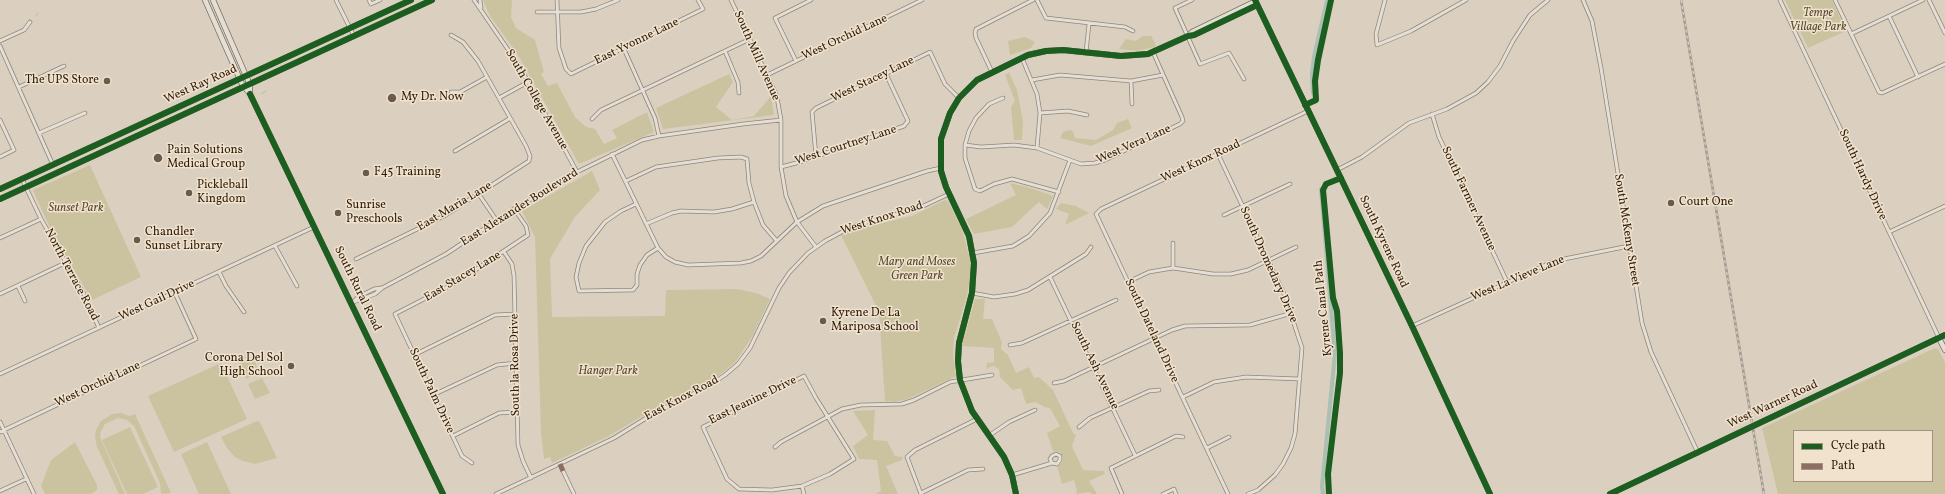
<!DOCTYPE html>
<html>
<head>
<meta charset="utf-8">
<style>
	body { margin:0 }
	#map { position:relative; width:1945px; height:494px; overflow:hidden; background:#dbd0bf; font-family:Vollkorn,serif }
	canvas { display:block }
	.legend { position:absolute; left:1793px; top:430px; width:140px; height:52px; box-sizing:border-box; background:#f0e2cd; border:1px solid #a2937f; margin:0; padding:5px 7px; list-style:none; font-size:12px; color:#2e1c0b }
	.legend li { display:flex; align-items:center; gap:8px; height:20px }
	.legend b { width:20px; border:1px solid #a2937f }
</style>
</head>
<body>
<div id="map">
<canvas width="1945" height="494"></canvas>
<ul class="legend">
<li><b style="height:5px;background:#1b5e20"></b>Cycle path</li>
<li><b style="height:5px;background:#8d6e63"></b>Path</li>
</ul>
</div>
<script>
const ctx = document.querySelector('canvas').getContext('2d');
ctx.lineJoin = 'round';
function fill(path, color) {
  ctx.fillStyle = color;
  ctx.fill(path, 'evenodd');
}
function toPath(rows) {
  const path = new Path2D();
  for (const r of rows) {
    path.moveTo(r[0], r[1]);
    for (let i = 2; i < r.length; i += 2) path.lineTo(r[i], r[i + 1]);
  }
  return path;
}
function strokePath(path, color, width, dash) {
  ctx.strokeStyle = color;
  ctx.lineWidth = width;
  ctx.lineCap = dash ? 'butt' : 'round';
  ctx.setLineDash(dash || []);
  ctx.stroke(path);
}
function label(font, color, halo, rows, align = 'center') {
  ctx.font = font + ' Vollkorn,serif';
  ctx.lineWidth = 3;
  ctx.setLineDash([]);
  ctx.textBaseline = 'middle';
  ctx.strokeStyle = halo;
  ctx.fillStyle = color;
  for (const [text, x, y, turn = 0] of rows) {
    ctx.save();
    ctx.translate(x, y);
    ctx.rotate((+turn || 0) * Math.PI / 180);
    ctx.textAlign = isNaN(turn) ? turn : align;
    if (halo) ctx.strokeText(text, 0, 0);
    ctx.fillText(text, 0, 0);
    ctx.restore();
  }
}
fill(toPath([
	[483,0,512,0,511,17,516,28,535,40,544,72,541,74,548,86,557,83,575,117,586,127,595,129,604,144,617,138,612,130,647,112,654,132,579,164,518,55,490,16],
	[1785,0,1832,0,1846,31,1808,48],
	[1142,36,1151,36,1155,43,1155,47,1136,51,1119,49,1126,39,1136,41],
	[1025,37,1035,42,1031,48,1010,55,1008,41],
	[1009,72,1017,90,1023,121,1022,140,1014,140,1011,107,1015,101,1005,75],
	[729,74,733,82,716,107,732,120,754,116,771,96,774,115,663,129,656,108],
	[1128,119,1132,128,1091,146,1060,138,1063,132,1069,130,1073,131,1075,138,1096,140,1113,130,1117,123],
	[90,165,141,277,92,300,51,230,33,190],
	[592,171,600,190,575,217,550,259,552,317,665,316,666,290,737,289,756,293,770,299,753,335,744,349,736,361,720,375,704,385,651,411,607,437,552,463,550,457,544,459,541,433,535,237,522,211],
	[1010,183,1027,187,1053,196,1047,209,1039,202,1012,227,974,234,966,219,1016,195],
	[945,200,948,201,963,232,970,260,971,273,967,296,954,338,953,356,956,376,908,399,895,402,885,401,879,312,841,235,864,227,912,216],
	[1061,203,1076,206,1089,213,1065,225,1069,214,1056,209],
	[975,299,985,299,983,319,992,319,1002,342,1001,349,1008,355,1016,373,1029,367,1034,378,1039,377,1053,390,1073,433,1076,435,1072,446,1083,470,1104,471,1105,474,1089,481,1097,494,1091,494,1090,492,1076,494,1077,491,1074,480,1062,484,1057,466,1062,463,1063,458,1060,452,1053,451,1047,433,1060,426,1050,408,1044,407,1036,402,1026,404,1021,388,1013,390,1000,377,999,369,993,366,986,369,987,363,994,362,994,348,962,346],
	[1935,348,1938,349,1945,362,1945,494,1778,494,1762,428],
	[1794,431,1932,431,1932,481,1794,481],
	[253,358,260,373,246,379,239,364],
	[221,363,247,419,174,452,148,396],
	[262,378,270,393,255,399,248,384],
	[875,410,873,440,887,441,895,456,903,457,902,460,886,466,898,494,875,494,881,491,877,460,859,459,853,446,868,435,853,411],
	[121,413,129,416,135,414,171,493,161,494,160,483,134,426,127,420,118,418,105,424,101,431,100,437,125,494,119,494,97,447,95,437,96,430,101,421,112,414],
	[257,421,260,422,277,458,255,464,243,461,235,457,227,448,221,437],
	[130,427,158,487,143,494,127,494,102,440],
	[75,442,97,485,97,490,91,494,45,494,41,486,51,460],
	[207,442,231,494,199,494,181,454]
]), '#cbc3a0');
strokePath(toPath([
	[36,16,38,13],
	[203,83,205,88],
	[261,94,266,91]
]), '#abbfb2', 1);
strokePath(toPath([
	[1313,93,1312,73,1314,57,1327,0],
	[1321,189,1335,354,1322,486,1323,494]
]), '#abbfb2', 4);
const street = toPath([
	[336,0,354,36],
	[369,0,371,4,380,0],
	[474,0,520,67,577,172],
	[480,0,481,8],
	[557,0,559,48,566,69,571,74,703,9,698,0],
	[731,0,776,94,778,103,781,120,781,167,786,196,797,222,816,247],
	[1037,0,1046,18,1125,27,1133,31],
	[1192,0,1175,8,1200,64,1229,53,1244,79],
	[1385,0,1376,34,1377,45,1411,31,1466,0],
	[1583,0,1592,21,1601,68,1642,323,1651,352,1698,453],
	[1780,0,1939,338],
	[1835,0,1879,92,1882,93,1945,64],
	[1929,0,1945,33],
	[537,12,581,12,596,9,618,0],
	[1889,16,1918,77],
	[1851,34,1923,0],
	[0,41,24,30,30,22],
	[0,46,53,165],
	[624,49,655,118,659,136],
	[725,51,738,82,739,93],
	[1086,52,1089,24],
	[1022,58,1037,94,1040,113,1037,148],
	[796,61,775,18,811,0],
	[992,72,976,38,975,33,976,29,1033,0],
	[767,75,922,0],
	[1032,80,1060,75,1131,81,1163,75],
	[1131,81,1132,104],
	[19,87,64,66],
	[451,92,460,92,487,77],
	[499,98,528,82],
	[1003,98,989,104,976,118,969,131,965,145,965,158,975,189,980,191,994,184,1012,179,1059,192],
	[1040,113,1068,111,1087,115],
	[1432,114,1439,137,1507,282],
	[592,119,601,110,750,39],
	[0,120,14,150,0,157],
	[39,133,85,113],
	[965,145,981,147,1014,145,1037,148,1081,164,1095,163,1105,160,1180,124,1183,121,1182,117,1153,52],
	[455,151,509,119],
	[612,154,658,248,666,257,675,262,688,265,741,263,751,261,761,256,797,222,823,206,927,171,941,168],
	[1218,154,1285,296,1302,348,1295,434,1291,448,1283,464,1275,475,1258,490,1248,494],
	[816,156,812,112,816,108,930,52,945,84,959,98],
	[781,167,800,162,904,126,908,121,886,74],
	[1337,170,1362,157,1409,123,1447,109,1476,93,1488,82,1500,66,1513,41,1530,15,1548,0],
	[22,179,41,219,83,292,99,328],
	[626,181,656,167,718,158,741,157,747,159,749,183,754,202,763,225,776,240],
	[478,193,497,221],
	[636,204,621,211,605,222,586,246,579,263,576,277,579,291,633,290,637,285,637,274,640,265,647,255,658,248],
	[1224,215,1290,184],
	[646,224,672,213,681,211,714,212,732,209,754,202],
	[1889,232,1945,206],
	[0,238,41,219],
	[275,246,297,286],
	[504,252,512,264,514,276,518,445,523,461,531,478],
	[973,253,1013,246,1029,236,1050,213,1070,160],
	[356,259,444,216,529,161,530,156,526,146,478,61,463,42,451,35],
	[1173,268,1173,243],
	[219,272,226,286,244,312],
	[1050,277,1135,455],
	[1128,282,1149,272,1173,268,1213,274,1231,274,1248,270,1296,247],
	[18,286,25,301],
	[972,293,994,297,1015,294,1028,290,1086,254,1091,247],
	[0,294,65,263],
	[353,302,358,297,374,289,381,288],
	[351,303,375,294,382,288,446,254,514,209,577,172,642,140,659,136,743,124,781,120],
	[1412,326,1554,261,1629,246],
	[1010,345,1022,343,1116,300],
	[414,355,495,315,515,314],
	[0,374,314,227],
	[804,376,816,398,854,459,830,474,802,486,772,490,739,489,727,479,703,427,804,376],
	[1054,383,1064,381,1172,330,1185,326,1250,325,1292,313],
	[433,395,497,365,516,363],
	[1183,397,1214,382,1246,377,1300,379],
	[0,422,34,494],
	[1079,427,1090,418,1149,391,1159,390],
	[0,432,196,339,175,293],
	[990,435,1009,422,1035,410],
	[453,436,499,413,516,412],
	[775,447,781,442,842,409,861,405,902,404,914,400,950,382,992,375],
	[1207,448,1229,437],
	[472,463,462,456,395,314,457,282,528,235,526,226,514,209],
	[563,471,574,494],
	[1012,475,1052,463,1057,464,1060,460,1060,456,1056,454,1052,456,1050,459,1052,463],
	[802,486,804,494],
	[0,491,26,479],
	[921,493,968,470,983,469],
	[496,494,614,438,656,412,707,387,725,375,738,364,750,348,779,288,789,273,808,253,825,241,853,226,919,208,949,194],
	[921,494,907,457,915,450,977,419],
	[1122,494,1111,468,1176,436,1183,437],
	[1163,494,1174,489,1176,494],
	[1228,494,1096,214,1101,209,1308,111]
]);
const secondary = toPath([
	[205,0,242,84,250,94],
	[213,0,250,85,250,94,443,494],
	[1255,0,1412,326,1490,494],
	[1188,36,1192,32,1256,1],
	[1939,338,1945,350],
	[1016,494,1012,475,1004,457,972,411,960,380,958,361,959,343,972,293,974,263,969,236,946,187,941,171,941,139,950,113,959,98,977,80,1028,55,1046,51,1063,50,1121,56,1148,54,1188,36,1194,35,1257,5],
	[1610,494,1945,335]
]);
const primary = toPath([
	[0,189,411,0],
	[0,199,432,0]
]);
strokePath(street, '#8e867a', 4.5);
strokePath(secondary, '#766d62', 6);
strokePath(primary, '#766d62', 6);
strokePath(street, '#e4ded4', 3);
strokePath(secondary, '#e4ded4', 4.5);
strokePath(primary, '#d7cdc0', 5);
const rail = toPath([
	[1681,0,1764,494]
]);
strokePath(rail, '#a19a92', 2.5);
strokePath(rail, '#f0e2cd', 1, [3]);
strokePath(toPath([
	[560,464,563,471]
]), '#8d6e63', 5, [10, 5]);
strokePath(toPath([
	[1255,0,1412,326,1490,494],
	[250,94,443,494],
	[1305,105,1316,100,1315,81,1318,60,1331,0],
	[0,189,411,0],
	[0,199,432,0],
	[1016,494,1012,475,1004,457,972,411,960,380,958,361,959,343,972,293,974,263,969,236,946,187,941,171,941,139,950,113,959,98,977,80,1028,55,1046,51,1063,50,1121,56,1148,54,1188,36,1194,35,1257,5],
	[1329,494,1328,474,1340,373,1340,353,1337,311,1333,298,1323,190,1326,184,1341,178],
	[1610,494,1945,335]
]), '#1b5e20', 6);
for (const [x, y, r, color] of [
	[107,81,4,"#6b5b4a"],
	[392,98,5,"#6b5b4a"],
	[158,158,5,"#6b5b4a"],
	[366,173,4,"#6b5b4a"],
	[189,193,4,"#6b5b4a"],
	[1671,203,4,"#6b5b4a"],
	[338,213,4,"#6b5b4a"],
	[137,240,4,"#6b5b4a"],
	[823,321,4,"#6b5b4a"],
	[291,366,4,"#6b5b4a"]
]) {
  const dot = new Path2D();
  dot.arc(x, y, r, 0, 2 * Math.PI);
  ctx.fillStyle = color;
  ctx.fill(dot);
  strokePath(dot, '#f0e2cd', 1.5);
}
label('italic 12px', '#594b30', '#f0e2cd', [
	["Tempe",1818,14],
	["Village Park",1818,28],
	["Sunset Park",76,209],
	["Mary and Moses",917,263],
	["Green Park",917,277],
	["Hanger Park",608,372]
]);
label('12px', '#2e1c0b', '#f0e2cd', [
	["West Orchid Lane",845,38,-25],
	["East Yvonne Lane",637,42,-26],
	["South Mill Avenue",756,56,66],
	["West Stacey Lane",873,80,-26],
	["West Ray Road",201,85,-24],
	["South College Avenue",536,100,60],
	["West Vera Lane",1134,145,-24],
	["West Courtney Lane",846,146,-18],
	["West Knox Road",1201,162,-25],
	["South Hardy Drive",1862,175,65],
	["South Farmer Avenue",1468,199,65],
	["East Maria Lane",455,207,-31],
	["East Alexander Boulevard",520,208,-32],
	["West Knox Road",882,219,-18],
	["South McKemy Street",1626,230,81],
	["South Kyrene Road",1383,242,65],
	["South Dromedary Drive",1268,265,66],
	["North Terrace Road",71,275,62],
	["East Stacey Lane",463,277,-31],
	["West La Vieve Lane",1518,279,-23],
	["South Rural Road",357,289,64],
	["West Gail Drive",157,301,-25],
	["Kyrene Canal Path",1324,308,-96],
	["South Dateland Drive",1151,331,65],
	["South la Rosa Drive",516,365,-91],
	["South Ash Avenue",1094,366,64],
	["West Orchid Lane",98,385,-25],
	["South Palm Drive",431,391,65],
	["East Knox Road",682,399,-28],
	["East Jeanine Drive",753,401,-26],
	["West Warner Road",1773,405,-25]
]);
label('12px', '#2e1c0b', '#f0e2cd', [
	["The UPS Store",99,81,"right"],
	["My Dr. Now",401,98],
	["Pain Solutions",167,151],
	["Medical Group",167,165],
	["F45 Training",374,173],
	["Pickleball",197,186],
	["Kingdom",197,200],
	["Court One",1679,203],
	["Sunrise",346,206],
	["Preschools",346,220],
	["Chandler",145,233],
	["Sunset Library",145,247],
	["Kyrene De La",831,314],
	["Mariposa School",831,328],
	["Corona Del Sol",283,359,"right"],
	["High School",283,373,"right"]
], 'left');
</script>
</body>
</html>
